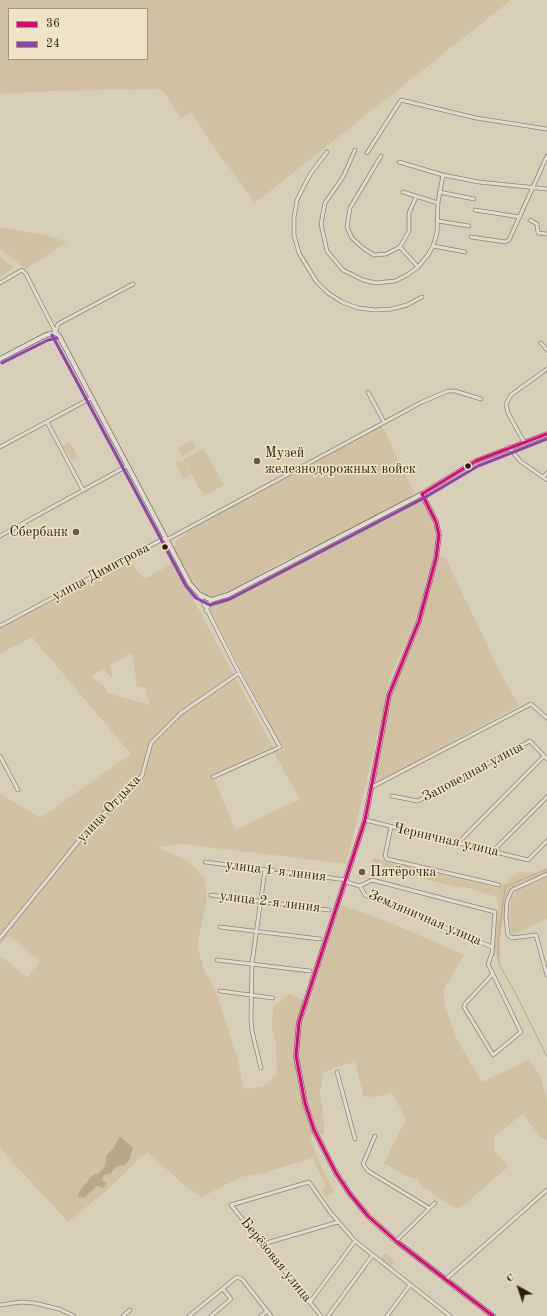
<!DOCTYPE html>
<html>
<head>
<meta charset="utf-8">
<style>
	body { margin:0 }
	#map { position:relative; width:547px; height:1316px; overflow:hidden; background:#d8cfb8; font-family:"Old Standard TT",serif }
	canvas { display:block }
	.legend { position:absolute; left:8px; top:8px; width:140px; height:52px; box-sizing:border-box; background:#efe4c8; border:1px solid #a1957c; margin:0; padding:5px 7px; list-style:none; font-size:12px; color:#2d1e09 }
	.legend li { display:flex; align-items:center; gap:8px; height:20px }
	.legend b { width:20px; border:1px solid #a1957c }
	.north { position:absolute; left:499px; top:1268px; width:40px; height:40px; -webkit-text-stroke:3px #efe4c8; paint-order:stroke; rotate:320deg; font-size:11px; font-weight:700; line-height:16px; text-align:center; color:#2d1e09 }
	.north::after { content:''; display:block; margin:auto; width:14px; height:18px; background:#2d1e09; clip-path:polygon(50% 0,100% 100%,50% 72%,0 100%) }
</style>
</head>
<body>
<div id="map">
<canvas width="547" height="1316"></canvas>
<ul class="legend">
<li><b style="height:5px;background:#e5007d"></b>36</li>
<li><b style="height:5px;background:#8e44ad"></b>24</li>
</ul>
<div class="north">С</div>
</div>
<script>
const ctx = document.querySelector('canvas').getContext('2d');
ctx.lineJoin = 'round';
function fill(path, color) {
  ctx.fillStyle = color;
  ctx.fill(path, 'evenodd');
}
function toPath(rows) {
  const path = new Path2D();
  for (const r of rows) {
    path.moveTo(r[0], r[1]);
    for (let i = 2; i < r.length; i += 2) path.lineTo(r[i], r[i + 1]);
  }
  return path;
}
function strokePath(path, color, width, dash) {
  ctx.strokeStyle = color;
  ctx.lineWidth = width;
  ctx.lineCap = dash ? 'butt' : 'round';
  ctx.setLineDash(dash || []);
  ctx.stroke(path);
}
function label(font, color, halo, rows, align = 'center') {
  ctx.font = font + ' "Old Standard TT",serif';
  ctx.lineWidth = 3;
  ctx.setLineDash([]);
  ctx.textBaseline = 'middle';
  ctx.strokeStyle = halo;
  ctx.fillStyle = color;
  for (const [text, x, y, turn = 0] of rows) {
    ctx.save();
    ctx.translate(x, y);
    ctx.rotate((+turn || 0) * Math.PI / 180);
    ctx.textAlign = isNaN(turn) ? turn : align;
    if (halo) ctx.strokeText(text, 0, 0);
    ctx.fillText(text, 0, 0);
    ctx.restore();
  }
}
fill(toPath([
	[0,0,511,0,255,203,210,141,191,112,181,118,164,92,159,89,52,91,0,94],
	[9,9,147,9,147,59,9,59],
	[0,227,49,236,67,242,26,269,0,249],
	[0,256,14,268,0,277],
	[382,426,414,492,412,499,280,563,227,593,210,599,196,593,193,599,274,749,283,750,209,608,211,603,231,600,419,498,423,500,435,529,436,545,417,618,391,675,365,788,346,864,183,844,158,847,188,861,204,877,207,897,197,946,203,967,216,992,237,1057,244,1089,262,1087,277,1074,276,1044,272,1027,273,1008,289,994,309,1002,341,905,391,923,464,955,443,991,445,1007,457,1040,482,1082,528,1060,540,1074,547,1101,547,1140,540,1137,523,1114,494,1136,494,1150,508,1167,460,1208,453,1207,423,1187,417,1179,406,1176,384,1163,406,1119,392,1093,381,1096,364,1097,355,1062,336,1067,323,1073,320,1093,324,1123,324,1134,318,1133,310,1138,320,1164,334,1191,326,1197,321,1189,326,1186,313,1158,263,1173,241,1177,202,1197,182,1183,147,1152,110,1187,68,1222,0,1148,0,956,27,977,40,962,9,935,0,945,0,793,40,818,131,754,32,637,0,654,0,626,72,593,129,559,142,577,147,578,169,565,175,558,172,552,176,541,186,534,188,529],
	[132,653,137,686,145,688,150,705,107,693,105,686,91,677,103,669,113,679,110,665],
	[274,753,300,799,236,830,214,779],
	[120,1137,125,1165,117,1166,110,1174,104,1175,99,1188,97,1186,78,1197,79,1191,94,1174,98,1174,105,1165,106,1155,113,1149],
	[192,440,196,448,182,456,178,448],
	[70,442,78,458,72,461,63,446],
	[203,448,224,485,204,496,183,460],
	[182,460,190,474,183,478,175,463],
	[440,556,446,559,500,672,519,706,378,782,374,781,391,696,398,676,415,639],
	[373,858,497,888,503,885,518,872,534,873,547,869,547,872,514,886,508,891,500,938,500,957,493,956,493,935,498,906,496,897,469,888,457,887,390,870,372,862],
	[547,877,547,918,512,936,509,920,511,897,515,896,516,890],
	[385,1253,395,1261,390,1267,380,1259]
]), '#cfc1a1');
fill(toPath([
	[120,1136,133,1148,129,1160,125,1165,117,1166,110,1174,104,1175,102,1180,107,1183,103,1188,97,1186,84,1198,78,1197,79,1191,94,1174,98,1174,105,1166,106,1155,113,1149]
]), '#b6a888');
strokePath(toPath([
	[547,869,505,887,498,942,499,964,515,992,547,1057]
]), '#b6a888', 1);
const street = toPath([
	[355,150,343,177,325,203,321,224,327,251,343,270,363,280,376,283,395,281,407,275,418,267,428,255,433,246,437,233,438,203,443,175],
	[327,152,311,173,304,186,297,200,294,218,294,235,299,253,316,281,328,293,342,302,358,308,375,310,391,309,407,305,422,297],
	[367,153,401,100,476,118,547,129],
	[381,156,350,208,347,227,352,238,363,248,374,255,386,254,400,247,409,231,409,213,416,197],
	[399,162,443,175,479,182,547,189],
	[403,192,438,203],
	[439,192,474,199],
	[475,210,520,217],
	[530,220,537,224,538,233,547,234],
	[438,221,469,226],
	[471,237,505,242,509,240,547,156],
	[433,246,465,252],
	[400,247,418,267],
	[0,283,22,270,26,274,56,333],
	[56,331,58,324,133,284],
	[541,343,547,350],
	[368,392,384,422],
	[47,422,83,490],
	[524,442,508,413,506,404,511,395,547,369],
	[0,447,91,398],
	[509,447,520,461,547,480],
	[543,477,547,473],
	[0,536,127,466],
	[199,594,239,673,280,747,213,777],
	[206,611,211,600],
	[0,626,161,540,170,538,422,402,448,391,455,391,481,399],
	[0,756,18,790],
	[372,787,531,704,547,718],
	[392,796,418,801,530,741,547,759],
	[365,820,528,860,547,841],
	[391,827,385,856,387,859,499,885],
	[458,843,544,756],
	[493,851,547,797],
	[205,862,347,880],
	[547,874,512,890,507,901,506,918,508,935,512,938,536,935,547,975],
	[346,882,360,886],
	[360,886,372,880,495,912,492,953,488,964,521,1032,493,1055,464,1007,465,1004,492,975],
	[360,886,365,895,492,947],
	[211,895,329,910],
	[220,927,320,939],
	[0,938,91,826,142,776,151,743,181,713,239,673],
	[217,960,310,971],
	[220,991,273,998],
	[261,1068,252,1031,251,1019,252,963,265,870],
	[337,1072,355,1139],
	[375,1136,363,1164,368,1171,429,1208],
	[396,1241,435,1203],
	[263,1244,338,1222],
	[446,1279,547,1190],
	[310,1302,355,1241],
	[0,1305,21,1302,34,1303,59,1309,74,1316],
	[123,1316,130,1310],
	[189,1316,237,1277,242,1279,271,1316],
	[211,1316,231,1299,223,1289],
	[261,1316,267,1311],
	[321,1316,231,1205,309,1182,330,1212,355,1241,450,1316],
	[328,1316,372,1256],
	[387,1316,410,1285]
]);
const secondary = toPath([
	[0,359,46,335,56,333,59,336,190,584,199,594,211,600,228,595,422,494,476,461,547,434],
	[422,494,436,522,439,535,436,558,419,621,389,695,365,820,299,1022,296,1056,305,1103,314,1130,336,1173,350,1194,368,1216,396,1241,493,1316]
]);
strokePath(street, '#8c8575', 4.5);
strokePath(secondary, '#736d5e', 5.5);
strokePath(street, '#e0dcd1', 3);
strokePath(secondary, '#e0dcd1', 4);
strokePath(toPath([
	[422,494,436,522,439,535,436,558,419,621,389,695,365,820,299,1022,296,1056,305,1103,314,1130,336,1173,350,1194,368,1216,396,1241,493,1316],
	[422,494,476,461,547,434]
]), '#e5007d', 3);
strokePath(toPath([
	[52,335,186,586,196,598,210,605,230,599,424,498,478,466,547,439],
	[2,363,48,340,57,338]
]), '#8e44ad', 3);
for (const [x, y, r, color] of [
	[257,461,4,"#695c46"],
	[468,466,3.5,"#2d1e09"],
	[76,532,4,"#695c46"],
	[165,547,3.5,"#2d1e09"],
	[362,872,4,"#695c46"]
]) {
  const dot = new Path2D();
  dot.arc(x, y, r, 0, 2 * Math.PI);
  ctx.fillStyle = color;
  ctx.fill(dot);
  strokePath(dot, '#efe4c8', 1.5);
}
label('14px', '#2d1e09', '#efe4c8', [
	["Музей",265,453],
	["железнодорожных войск",265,469],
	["Сбербанк",68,532,"right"],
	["Пятёрочка",370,872]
], 'left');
label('14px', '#2d1e09', '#efe4c8', [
	["улица Димитрова",101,572,-28],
	["Заповедная улица",473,772,-28],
	["улица Отдыха",109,809,-47],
	["Черничная улица",446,840,13],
	["улица 1-я линия",276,871,7],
	["улица 2-я линия",270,902,7],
	["Земляничная улица",425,918,23],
	["Берёзовая улица",276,1260,51]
]);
</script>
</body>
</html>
